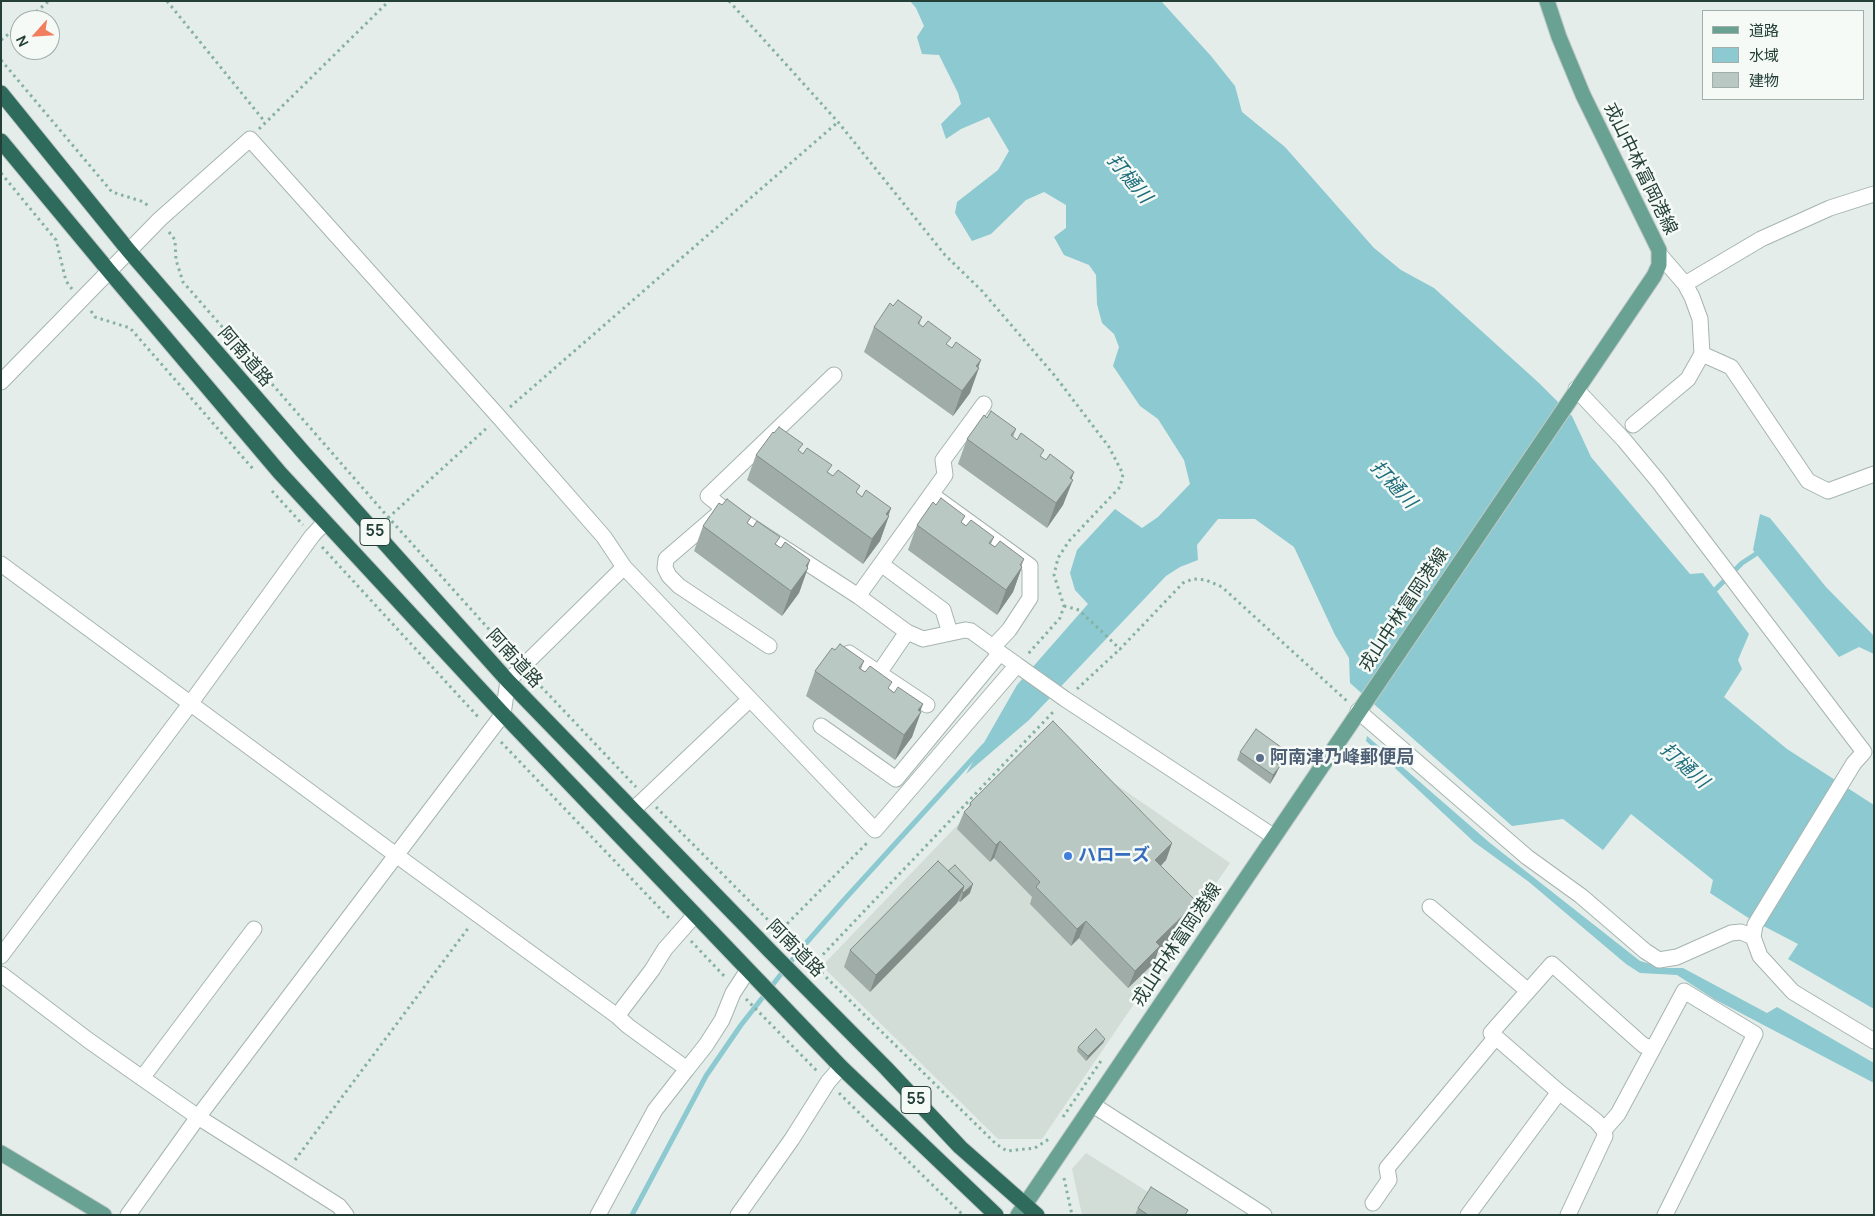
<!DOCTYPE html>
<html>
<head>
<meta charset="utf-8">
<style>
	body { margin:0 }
	#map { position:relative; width:1875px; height:1216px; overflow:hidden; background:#e4ede9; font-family:Manrope,"Noto Sans JP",sans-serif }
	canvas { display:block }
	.frame { position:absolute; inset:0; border:2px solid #233f37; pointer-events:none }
	.legend { position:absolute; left:1702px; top:10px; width:162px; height:90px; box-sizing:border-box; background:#f5faf7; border:1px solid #a1afaa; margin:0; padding:6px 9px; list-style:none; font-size:15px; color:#233f37 }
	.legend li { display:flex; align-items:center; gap:10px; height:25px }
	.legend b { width:25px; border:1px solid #a1afaa }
	.north { position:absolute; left:10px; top:10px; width:50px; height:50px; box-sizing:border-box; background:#f5faf7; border:1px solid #a1afaa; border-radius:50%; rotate:244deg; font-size:14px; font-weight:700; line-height:20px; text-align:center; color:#233f37 }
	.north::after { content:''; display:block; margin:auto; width:18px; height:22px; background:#f17f5f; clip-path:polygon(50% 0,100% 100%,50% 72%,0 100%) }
</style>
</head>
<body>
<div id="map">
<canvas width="1875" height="1216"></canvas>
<div class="frame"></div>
<ul class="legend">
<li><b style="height:6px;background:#69a292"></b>道路</li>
<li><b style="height:14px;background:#8dc9d1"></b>水域</li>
<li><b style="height:14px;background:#b9c8c2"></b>建物</li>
</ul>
<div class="north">N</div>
</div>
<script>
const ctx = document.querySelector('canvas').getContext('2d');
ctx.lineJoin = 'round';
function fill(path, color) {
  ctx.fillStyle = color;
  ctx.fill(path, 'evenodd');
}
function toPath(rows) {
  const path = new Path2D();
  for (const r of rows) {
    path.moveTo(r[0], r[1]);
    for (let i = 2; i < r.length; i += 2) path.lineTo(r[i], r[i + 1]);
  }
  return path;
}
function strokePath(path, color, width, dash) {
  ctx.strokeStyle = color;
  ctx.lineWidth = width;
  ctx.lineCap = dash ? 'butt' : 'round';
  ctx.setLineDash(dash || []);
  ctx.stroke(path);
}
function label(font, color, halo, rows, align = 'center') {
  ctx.font = font + ' Manrope,"Noto Sans JP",sans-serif';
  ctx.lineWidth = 5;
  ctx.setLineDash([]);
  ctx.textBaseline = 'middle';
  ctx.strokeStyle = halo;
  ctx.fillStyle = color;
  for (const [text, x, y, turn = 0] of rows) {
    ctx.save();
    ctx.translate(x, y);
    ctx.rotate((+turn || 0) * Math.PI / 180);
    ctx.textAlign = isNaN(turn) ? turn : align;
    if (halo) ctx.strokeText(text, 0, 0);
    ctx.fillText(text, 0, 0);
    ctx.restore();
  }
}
fill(toPath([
	[1044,735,1230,863,1042,1139,998,1139,822,966],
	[1086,1153,1185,1215,1082,1215,1072,1169]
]), '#d2ddd8');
fill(toPath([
	[910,1,1161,1,1211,56,1235,86,1242,112,1285,147,1374,248,1401,270,1434,288,1539,383,1572,416,1591,457,1690,574,1703,573,1749,634,1738,660,1742,669,1724,697,1787,749,1874,805,1874,1009,1788,959,1798,944,1750,919,1710,893,1713,880,1631,814,1603,850,1563,819,1512,826,1350,683,1349,658,1335,635,1294,547,1255,519,1218,519,1197,545,1198,560,1180,567,1166,576,1029,720,966,774,1017,685,1088,604,1075,590,1070,573,1077,550,1115,509,1142,528,1158,517,1190,484,1184,460,1158,419,1140,406,1113,366,1119,347,1114,334,1102,323,1097,304,1096,275,1089,265,1064,255,1054,237,1066,228,1066,205,1044,192,1026,200,991,234,972,241,955,213,957,202,998,170,1009,151,989,117,961,129,946,139,941,124,961,104,958,93,939,55,922,54,917,37,924,26,916,8],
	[1760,514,1770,518,1826,587,1874,636,1874,654,1859,647,1839,657,1753,550],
	[1367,736,1490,843,1640,961,1665,968,1683,968,1767,1013,1777,1007,1874,1063,1874,1083,1714,999,1677,975,1640,973,1626,964,1529,882,1474,842,1366,741]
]), '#8dc9d1');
strokePath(toPath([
	[1712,593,1742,563,1762,550],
	[632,1215,706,1076,741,1025,800,950,844,900,984,746]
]), '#8dc9d1', 5);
const minor = toPath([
	[1685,284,1761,239,1830,208,1874,194],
	[1702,354,1731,367,1808,481,1828,491,1874,474],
	[1,382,160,219,250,139,499,417,604,537,624,567,875,830,1017,665,1065,699,1273,836],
	[1576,389,1624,440,1658,481,1864,752,1854,763,1755,925,1753,937,1760,956,1793,992,1874,1041],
	[1633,425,1688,379,1702,354,1700,319,1692,297,1685,284,1660,255],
	[932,495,1030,566,1030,598,1009,630,993,647,1000,653],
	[724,509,708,496,834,375],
	[1,564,396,855,617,1016,652,970,665,949,695,915],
	[881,564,945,475,943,460,984,404],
	[858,596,881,564,943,610,950,633],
	[769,646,679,586,669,576,665,568,666,559,724,509,858,596,907,632],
	[849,653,927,705],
	[879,673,907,632,923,639,965,630,971,631,993,647],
	[1358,711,1527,857,1581,896,1645,951,1659,960,1677,957,1731,933,1741,932,1753,937],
	[821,726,896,779,1000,653,1017,665],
	[633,810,749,700],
	[1430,907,1528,991],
	[1,956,190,704,312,536,325,522],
	[1,974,88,1040,142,1078,198,1117,339,1206,346,1215],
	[617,1016,628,1026,687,1069,706,1045,722,1020,733,993,748,970],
	[142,1078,254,929],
	[1093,1105,1264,1215],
	[1604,1130,1618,1114,1684,991,1755,1034,1665,1215],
	[1373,1203,1389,1180,1387,1168,1496,1037],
	[128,1215,198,1117,503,714,508,681,624,567],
	[598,1215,655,1110,687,1069],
	[738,1215,792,1139,828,1082,841,1067],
	[1468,1215,1559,1092],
	[1568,1215,1605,1136,1604,1130,1596,1121,1559,1092,1491,1033,1552,964,1643,1045,1653,1049]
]);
const major = toPath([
	[1,1153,104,1215],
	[1018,1215,1654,276,1659,265,1659,250,1583,95,1559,37,1547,1]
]);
const highway = toPath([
	[1,93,129,251,304,453,508,681,771,952,886,1068,960,1147,1037,1215],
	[1,141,109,271,280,473,503,714,841,1067,996,1215]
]);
strokePath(minor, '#a6b5b0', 17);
strokePath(major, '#c1c9c7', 17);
strokePath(highway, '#c1c9c7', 17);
strokePath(toPath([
	[167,1,265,122],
	[729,1,838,122,945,255,982,291,1055,376,1109,447,1123,474,1120,487,1069,541,1058,558,1054,575,1064,606,1060,618,1028,654],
	[26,20,49,1],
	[1,40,20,25],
	[1,60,112,192,144,202,150,208],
	[259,129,389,1],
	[1,173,56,240,66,281,72,289],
	[169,232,175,240,176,260,183,282,388,517,513,656],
	[91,311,95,317,130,328,253,469],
	[510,407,838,122],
	[272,491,303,525],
	[388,518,489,426],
	[322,547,480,719],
	[1064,606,1079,610,1120,649,1183,583,1193,579,1206,580,1222,587,1348,702],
	[532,677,636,787],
	[1077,689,1120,649],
	[501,742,671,920],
	[656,807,780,932,996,1144,1007,1151,1035,1148,1049,1139],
	[778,933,867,843],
	[691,941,726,978],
	[814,964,1054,711],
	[746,999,817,1071],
	[839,1093,963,1215],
	[1063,1117,1103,1058],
	[295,1160,469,927],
	[1064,1178,1072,1215]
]), '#85b1a2', 3, [2.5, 4]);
strokePath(minor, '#fff', 15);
strokePath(major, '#69a292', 15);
strokePath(highway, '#2f6b5d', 15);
fill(toPath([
	[893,306,922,317,919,325,978,367,970,393,953,416,864,352,874,327],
	[987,418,1016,429,1013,437,1046,460,1074,472,1063,505,1047,528,958,464,967,439],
	[800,452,862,497,891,508,880,541,863,564,747,480,756,455],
	[963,523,966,526,994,537,991,544,1022,566,1013,592,997,615,908,550,917,525],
	[748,524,781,548,810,560,799,593,782,616,694,551,703,526],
	[835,650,864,661,861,669,920,712,912,737,895,760,806,696,815,671],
	[1285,750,1282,759,1278,764,1276,774,1270,784,1237,760,1240,752],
	[970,803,1172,843,1166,860,1161,866,1197,902,1190,919,1158,951,1154,963,1128,988,1079,938,1071,946,1030,904,1032,897,994,858,990,862,957,829,964,812,969,807],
	[938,861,970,893,960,902,958,901,957,903,870,992,844,967,850,950],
	[1105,1039,1103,1043,1086,1061,1077,1051,1078,1047],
	[1138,1208,1186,1215,1135,1215]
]), '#9faca7');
fill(toPath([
	[981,360,977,371,979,368,970,393,953,416,962,391,976,366],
	[1074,472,1070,483,1073,480,1063,505,1047,528,1056,503],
	[891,508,887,519,889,516,880,541,863,564,872,539,886,514],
	[1024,559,1020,569,1022,567,1013,592,997,615,1006,590],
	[810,560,806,571,808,568,799,593,782,616,791,591],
	[923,704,919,715,921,712,912,737,895,760,904,735,918,710],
	[1285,750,1282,759,1273,772,1276,763],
	[1280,766,1276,774,1270,784,1273,775],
	[1000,841,994,858,990,862,996,845],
	[1172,843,1166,860,1149,877,1155,860],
	[973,884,970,893,960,902,963,893],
	[964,886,957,903,870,992,876,975],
	[1197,902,1190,919,1158,951,1154,963,1128,988,1135,971,1156,942],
	[1086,921,1079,938,1071,946,1077,929],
	[1105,1039,1103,1043,1086,1061,1088,1056]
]), '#828c88');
const building = toPath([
	[898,300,922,317,918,323,923,327,928,321,951,338,946,344,952,348,956,342,981,360,976,366,979,368,962,391,874,327,890,303,893,306,898,300],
	[991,411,1016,429,1011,435,1017,440,1021,433,1044,450,1040,456,1046,460,1050,454,1074,472,1070,478,1073,480,1056,503,967,439,984,415,987,418,991,411],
	[779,427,803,444,798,450,803,454,807,448,832,465,827,472,833,476,838,470,860,486,856,492,862,497,866,490,891,508,886,514,889,516,872,539,756,455,773,432,774,433,779,427],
	[941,498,965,516,961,522,966,526,971,520,994,537,989,543,995,547,1000,541,1024,559,1020,565,1022,567,1006,590,917,525,933,502,936,505,941,498],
	[727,499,751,517,747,523,753,527,757,521,780,537,775,544,781,548,785,542,810,560,806,566,808,568,791,591,703,526,719,503,722,505,727,499],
	[840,644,864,661,859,668,865,672,870,666,892,682,888,688,894,693,898,687,923,704,918,710,921,712,904,735,815,671,832,648,835,650,840,644],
	[1053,721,1172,843,1155,860,1197,902,1156,942,1160,946,1135,971,1086,921,1077,929,1036,887,1040,882,1000,841,996,845,964,812,971,805,970,803,1053,721],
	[1256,729,1285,750,1276,763,1280,766,1273,775,1240,752,1256,729],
	[938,861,964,886,876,975,850,950,938,861],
	[955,865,973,884,963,893,962,892,964,886,948,871,955,865],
	[1096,1029,1105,1039,1088,1056,1078,1047,1096,1029],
	[1151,1187,1188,1210,1185,1215,1148,1215,1138,1208,1151,1187]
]);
fill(building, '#b9c8c2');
strokePath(building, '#828c88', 1);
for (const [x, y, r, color] of [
	[1260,758,5,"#5c6f8a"],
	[1068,856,5,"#3f7fe0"]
]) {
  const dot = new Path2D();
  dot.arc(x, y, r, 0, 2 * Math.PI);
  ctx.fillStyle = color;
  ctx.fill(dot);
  strokePath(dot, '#f5faf7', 2);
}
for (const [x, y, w] of [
	[375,532,30],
	[916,1100,30]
]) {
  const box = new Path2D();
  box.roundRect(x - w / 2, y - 13.5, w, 27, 4);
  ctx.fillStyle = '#f5faf7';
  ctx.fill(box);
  strokePath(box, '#233f37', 1);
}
label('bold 16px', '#233f37', null, [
	["55",375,532],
	["55",916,1100]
]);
label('18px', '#233f37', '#f5faf7', [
	["戎山中林富岡港線",1640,169,64],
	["阿南道路",245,357,49],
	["戎山中林富岡港線",1404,610,-56],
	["阿南道路",514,659,47],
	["戎山中林富岡港線",1177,945,-56],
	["阿南道路",795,949,45]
]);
label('bold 18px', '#4e5e75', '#f5faf7', [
	["阿南津乃峰郵便局",1270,758]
], 'left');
label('bold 18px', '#366cbe', '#f5faf7', [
	["ハローズ",1078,856]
], 'left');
label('italic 19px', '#1d6d7b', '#f5faf7', [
	["打樋川",1129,179,50],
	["打樋川",1393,485,47],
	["打樋川",1684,766,42]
]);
</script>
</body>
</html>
